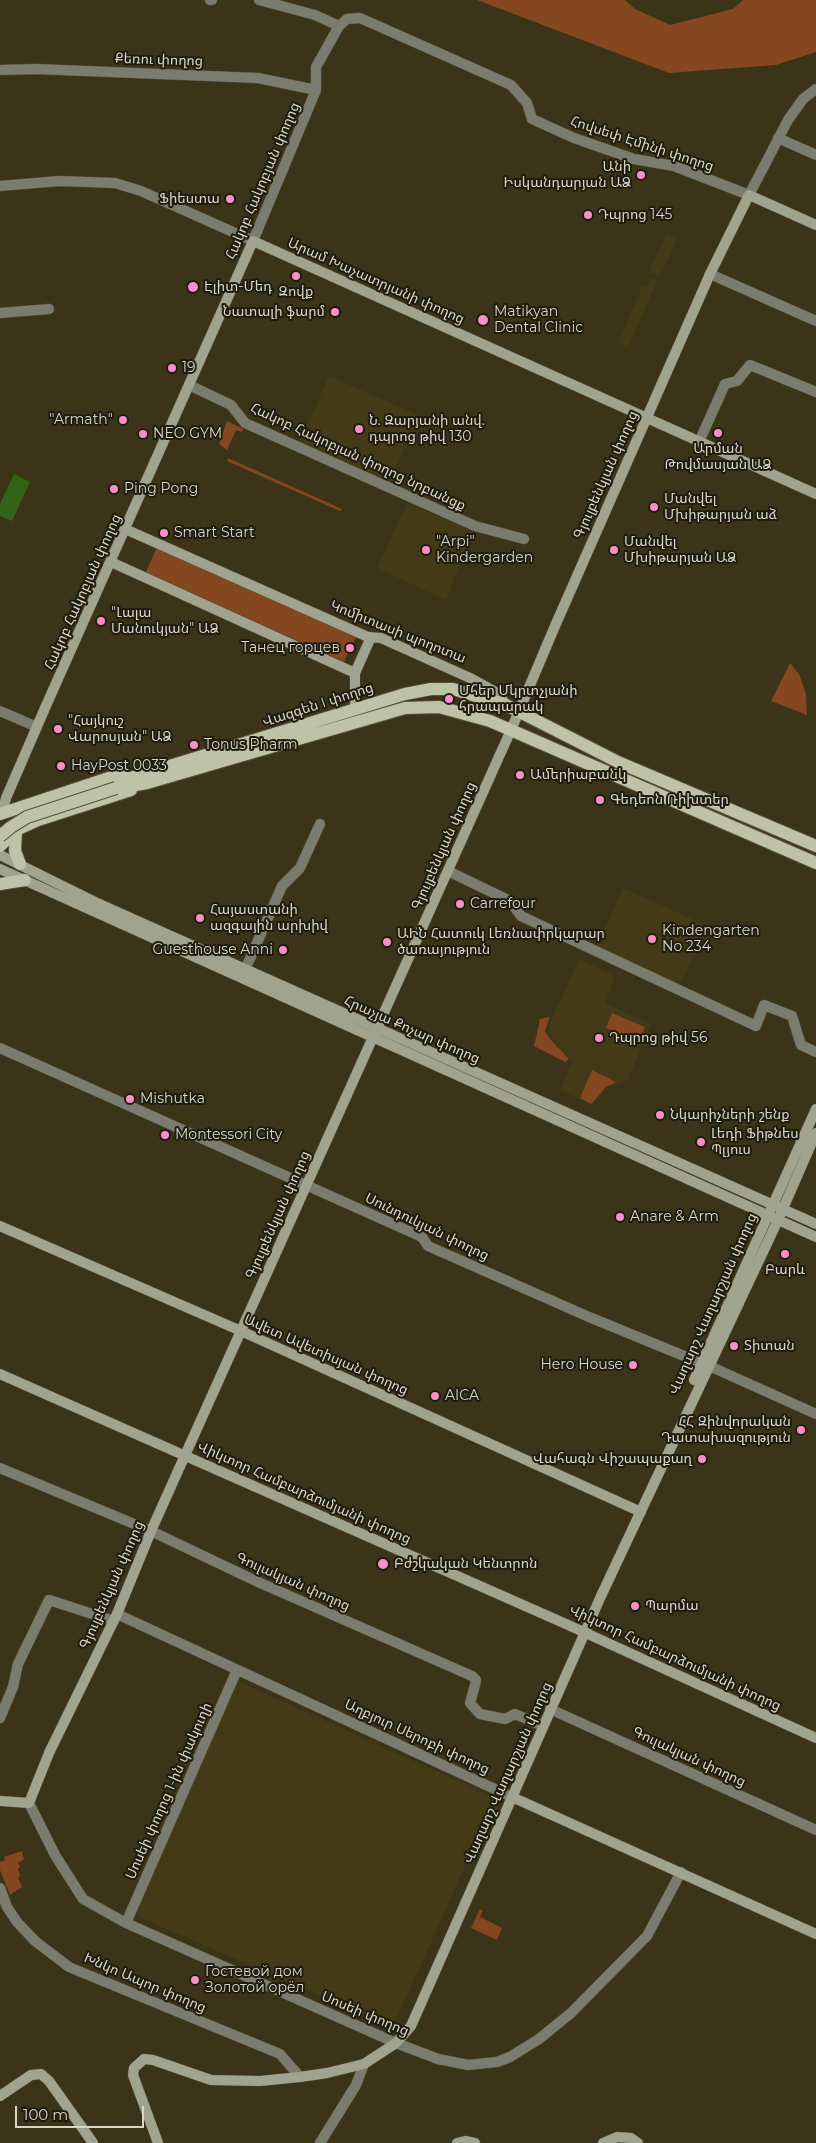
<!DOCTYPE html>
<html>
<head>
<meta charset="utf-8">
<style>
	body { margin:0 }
	#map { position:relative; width:816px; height:2143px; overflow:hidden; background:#3b3419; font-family:Montserrat,sans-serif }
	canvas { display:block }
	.scale { position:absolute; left:15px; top:2106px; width:129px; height:22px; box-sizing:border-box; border:2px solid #dad6c6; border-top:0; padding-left:6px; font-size:15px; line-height:18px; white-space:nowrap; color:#dad6c6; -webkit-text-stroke:4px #1f1c10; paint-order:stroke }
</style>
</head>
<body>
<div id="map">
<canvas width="816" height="2143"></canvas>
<div class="scale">100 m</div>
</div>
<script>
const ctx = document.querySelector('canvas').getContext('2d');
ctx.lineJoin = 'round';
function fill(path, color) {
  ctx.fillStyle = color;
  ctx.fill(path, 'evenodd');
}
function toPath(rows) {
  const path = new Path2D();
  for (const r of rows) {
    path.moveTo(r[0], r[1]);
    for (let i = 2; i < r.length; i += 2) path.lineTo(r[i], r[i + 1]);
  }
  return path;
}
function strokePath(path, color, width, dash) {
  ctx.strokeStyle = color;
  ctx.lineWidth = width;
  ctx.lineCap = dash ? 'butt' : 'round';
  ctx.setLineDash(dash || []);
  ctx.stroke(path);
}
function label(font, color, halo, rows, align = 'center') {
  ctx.font = font + ' Montserrat,"Noto Sans Armenian",sans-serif';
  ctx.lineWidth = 4;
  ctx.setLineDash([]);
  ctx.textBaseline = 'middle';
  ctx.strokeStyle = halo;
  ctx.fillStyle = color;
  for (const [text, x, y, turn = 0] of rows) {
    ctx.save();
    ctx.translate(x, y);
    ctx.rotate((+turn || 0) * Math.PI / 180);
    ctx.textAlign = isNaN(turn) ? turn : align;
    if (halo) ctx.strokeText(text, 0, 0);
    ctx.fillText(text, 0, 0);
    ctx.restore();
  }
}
fill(toPath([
	[667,233,678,238,660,276,649,271],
	[651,278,657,281,628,347,618,343,643,285,647,287],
	[329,376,418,415,390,482,300,442],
	[407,503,473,531,446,600,377,568],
	[623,888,710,927,678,987,595,950],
	[579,959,615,976,605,1003,651,1024,628,1080,607,1088,591,1105,560,1090,573,1061,557,1045,548,1031,552,1018],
	[238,1681,490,1796,492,1806,397,2018,388,2025,139,1917,138,1904]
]), '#443a18');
fill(toPath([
	[477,0,625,0,635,9,670,25,733,9,743,0,816,0,816,52,776,65,669,73],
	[227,421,243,429,242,432,236,430,227,450,219,444],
	[228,458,342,509,340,511,227,461],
	[157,547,356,637,344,662,146,572],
	[790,663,799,674,806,694,807,715,771,701],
	[612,1013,645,1027,638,1042,606,1028],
	[550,1017,545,1031,550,1039,569,1059,565,1062,534,1046,540,1019],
	[592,1070,616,1082,606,1087,591,1104,580,1098],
	[22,1851,24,1859,18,1863,20,1867,18,1869,20,1876,18,1878,22,1887,10,1895,0,1870,0,1862,5,1860,4,1857],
	[480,1909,483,1911,480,1917,502,1928,497,1940,471,1928]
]), '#84471f');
fill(toPath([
	[14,474,30,482,12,521,0,516,0,504]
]), '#336316');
const street = toPath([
	[210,0,212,0],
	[259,0,315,15,339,26],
	[0,70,36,69,258,78,316,90],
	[778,138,816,155],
	[0,186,59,181,115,183,141,191,253,241,316,90,316,67,339,26,347,19,360,18,511,85,527,103,532,119,574,138,634,159,674,166,749,195,788,120,803,99,816,89],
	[710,274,816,321],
	[0,313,49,309],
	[189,385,231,405,245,423,475,526,524,539],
	[699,442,725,384,737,381,750,365,816,392],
	[0,711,37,727],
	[448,871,510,901,521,916,756,1026,764,1005,792,1016,801,1045,816,1052],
	[245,970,282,886,300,868,320,824],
	[0,1048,422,1237,428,1246,589,1317,716,1369,816,1414],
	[0,1468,151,1531,258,1582,472,1676,476,1680,475,1685,470,1703,480,1714,505,1719,515,1714,543,1726],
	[117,1614,512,1797],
	[550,1709,816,1830],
	[0,1718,13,1687,18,1664,49,1600,114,1621],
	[29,1803,55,1855,83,1899,126,1923,396,2043,438,2059,468,2065,497,2062,510,2057,539,2039,571,2013,647,1936,681,1872],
	[0,1888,7,1907,17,1922,35,1941,69,1967,280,2054,300,2077],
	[126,1923,237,1670],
	[320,2143,356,2085,364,2064]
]);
const secondary = toPath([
	[125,529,368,637,381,638,470,678,499,694,506,705],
	[111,562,355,673],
	[355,709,355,673,371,637],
	[2,813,6,798,45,708,253,241,816,494],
	[0,855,95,902,816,1224],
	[0,869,816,1237],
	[0,1226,241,1331,641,1512],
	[0,1374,566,1624,816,1738],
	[694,1380,816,1109],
	[512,1797,816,1934],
	[0,1801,29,1803,49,1753,117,1614,151,1531,511,730,555,626,710,274,749,195,816,225],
	[0,2096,31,2075,41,2074,49,2081,93,2143],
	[158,2143,133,2075,134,2068,144,2059,153,2060,211,2080,260,2081,300,2077,327,2073,364,2064,396,2043,411,2026,601,1596,778,1220,816,1133],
	[457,2143,465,2141,475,2143],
	[603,2143,617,2137,631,2138,638,2143]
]);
const primary = toPath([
	[114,783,405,694,431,689,453,689,506,705,618,762,816,846],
	[119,788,147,783,405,708,439,707,490,721,816,863],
	[0,814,115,776,123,775],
	[16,830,15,851,20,864],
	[0,846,16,830,38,820,131,790],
	[0,884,25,880]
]);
strokePath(street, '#585138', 11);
strokePath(secondary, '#585138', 11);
strokePath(primary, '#585138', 14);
strokePath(street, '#797c6f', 10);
strokePath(secondary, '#a0a48f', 10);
strokePath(primary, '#bec3a8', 12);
const primaryBridge = toPath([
	[0,836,11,827,27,817,116,788]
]);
strokePath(primaryBridge, '#585138', 14, []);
strokePath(primaryBridge, '#bec3a8', 12);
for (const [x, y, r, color] of [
	[641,175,5,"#f98fc8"],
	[230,199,5,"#f98fc8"],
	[588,215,5,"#f98fc8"],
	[296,276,5,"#f98fc8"],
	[193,287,6,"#f98fc8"],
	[335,312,5,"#f98fc8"],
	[483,320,6,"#f98fc8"],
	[172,368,5,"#f98fc8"],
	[123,420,5,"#f98fc8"],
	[359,429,5,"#f98fc8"],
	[718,433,5,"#f98fc8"],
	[143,434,5,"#f98fc8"],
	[114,489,5,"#f98fc8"],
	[654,507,5,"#f98fc8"],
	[164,533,5,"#f98fc8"],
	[426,550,5,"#f98fc8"],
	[614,550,5,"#f98fc8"],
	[101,621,5,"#f98fc8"],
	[350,648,5,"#f98fc8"],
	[449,699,5,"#f98fc8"],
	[58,729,5,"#f98fc8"],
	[194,745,5,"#f98fc8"],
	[61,766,5,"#f98fc8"],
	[520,775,5,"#f98fc8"],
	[600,800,5,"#f98fc8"],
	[460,904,5,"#f98fc8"],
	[200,918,5,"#f98fc8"],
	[652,939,5,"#f98fc8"],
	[387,942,5,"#f98fc8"],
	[283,950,5,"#f98fc8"],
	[599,1038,5,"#f98fc8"],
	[130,1099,5,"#f98fc8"],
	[660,1115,5,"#f98fc8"],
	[165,1135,5,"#f98fc8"],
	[701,1142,5,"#f98fc8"],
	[620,1217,5,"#f98fc8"],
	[785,1254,5,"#f98fc8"],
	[734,1346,5,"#f98fc8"],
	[633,1365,5,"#f98fc8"],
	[435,1396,5,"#f98fc8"],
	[801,1430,5,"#f98fc8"],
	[702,1459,5,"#f98fc8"],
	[383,1564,6,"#f98fc8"],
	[635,1606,5,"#f98fc8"],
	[195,1980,5,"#f98fc8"]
]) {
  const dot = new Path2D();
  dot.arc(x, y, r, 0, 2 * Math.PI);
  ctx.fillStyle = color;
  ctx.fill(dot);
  strokePath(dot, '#1f1c10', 2);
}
label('14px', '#dad6c6', '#1f1c10', [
	["Քեռու փողոց",159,60,2],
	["Հովսեփ Էմինի փողոց",642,144,18],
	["Հակոբ Հակոբյան փողոց",263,181,-67],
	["Արամ Խաչատրյանի փողոց",376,281,24],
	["Հակոբ Հակոբյան փողոց նրբանցք",358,457,25],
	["Գյուլբենկյան փողոց",606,475,-66],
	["Հակոբ Հակոբյան փողոց",83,592,-66],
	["Կոմիտասի պողոտա",398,632,22],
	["Վազգեն I փողոց",318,705,-18],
	["Գյուլբենկյան փողոց",444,846,-66],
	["Հրաչյա Քոչար փողոց",412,1030,24],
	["Գյուլբենկյան փողոց",278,1215,-66],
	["Սունդուկյան փողոց",427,1227,26],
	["Վաղարշ Վաղարշյան փողոց",713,1304,-66],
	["Ավետ Ավետիսյան փողոց",326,1355,24],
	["Վիկտոր Համբարձումյանի փողոց",304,1493,24],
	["Գուլակյան փողոց",293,1582,24],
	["Գյուլբենկյան փողոց",112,1585,-66],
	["Վիկտոր Համբարձումյանի փողոց",675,1658,25],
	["Աղբյուր Սերոբի փողոց",417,1737,25],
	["Գուլակյան փողոց",689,1757,25],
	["Վաղարշ Վաղարշյան փողոց",508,1773,-66],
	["Սոսեի փողոց 1-ին փակուղի",169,1791,-66],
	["Խնկո Ապոր փողոց",145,1983,23],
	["Սոսեի փողոց",365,2014,23]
]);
label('14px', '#dad6c6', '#1f1c10', [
	["Անի",631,167,"right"],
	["Իսկանդարյան ԱՁ",631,183,"right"],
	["Ֆիեստա",220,199,"right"],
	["Դպրոց 145",598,215],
	["Էլիտ-Մեդ",204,287],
	["Զովք",296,292,"center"],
	["Նատալի ֆարմ",325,312,"right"],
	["Matikyan",494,312],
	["Dental Clinic",494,328],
	["19",182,368],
	["\"Armath\"",113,420,"right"],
	["Ն. Զարյանի անվ.",369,421],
	["դպրոց թիվ 130",369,437],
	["NEO GYM",153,434],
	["Արման",718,449,"center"],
	["Թովմասյան ԱՁ",718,465,"center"],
	["Ping Pong",124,489],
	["Մանվել",664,499],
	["Մխիթարյան աձ",664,515],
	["Smart Start",174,533],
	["\"Arpi\"",436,542],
	["Kindergarden",436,558],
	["Մանվել",624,542],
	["Մխիթարյան ԱՁ",624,558],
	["\"Լալա",111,613],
	["Մանուկյան\" ԱՁ",111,629],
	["Танец горцев",340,648,"right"],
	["Մհեր Մկրտչյանի",459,691],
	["հրապարակ",459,707],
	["\"Հայկուշ",68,721],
	["Վարոսյան\" ԱՁ",68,737],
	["Tonus Pharm",204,745],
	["HayPost 0033",71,766],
	["Ամերիաբանկ",530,775],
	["Գեդեոն Ռիխտեր",610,800],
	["Carrefour",470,904],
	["Հայաստանի",210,910],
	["ազգային արխիվ",210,926],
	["Kindengarten",662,931],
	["No 234",662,947],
	["ԱԻՆ Հատուկ Լեռնափրկարար",397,934],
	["ծառայություն",397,950],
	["Guesthouse Anni",273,950,"right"],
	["Դպրոց թիվ 56",609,1038],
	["Mishutka",140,1099],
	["Նկարիչների շենք",670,1115],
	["Լեդի Ֆիթնես",711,1134],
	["Պլյուս",711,1150],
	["Montessori City",175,1135],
	["Anare & Arm",630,1217],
	["Բարև",785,1270,"center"],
	["Տիտան",744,1346],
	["Hero House",623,1365,"right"],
	["AICA",445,1396],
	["ՀՀ Զինվորական",791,1422,"right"],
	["Դատախազություն",791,1438,"right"],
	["Վահագն Վիշապաքաղ",692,1459,"right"],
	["Բժշկական Կենտրոն",394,1564],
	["Պարմա",645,1606],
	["Гостевой дом",205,1972],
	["Золотой орёл",205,1988]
], 'left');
</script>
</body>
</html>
